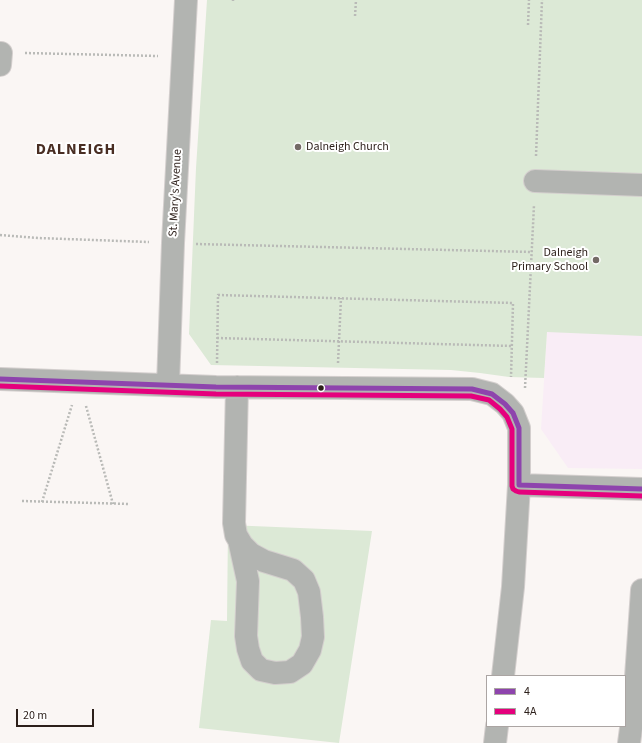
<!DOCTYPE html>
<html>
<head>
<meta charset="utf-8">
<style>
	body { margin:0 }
	#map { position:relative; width:642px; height:743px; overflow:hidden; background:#faf6f4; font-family:"Source Sans 3",sans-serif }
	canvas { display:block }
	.legend { position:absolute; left:486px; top:675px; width:140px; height:52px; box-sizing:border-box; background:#fff; border:1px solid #aba5a3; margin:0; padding:5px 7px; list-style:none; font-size:12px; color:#2c1f1a }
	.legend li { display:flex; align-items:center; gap:8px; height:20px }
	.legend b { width:20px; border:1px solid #aba5a3 }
	.scale { position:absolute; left:16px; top:709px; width:78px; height:18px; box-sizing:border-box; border:2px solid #2c1f1a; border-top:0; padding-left:5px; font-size:12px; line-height:14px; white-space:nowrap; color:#2c1f1a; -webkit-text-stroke:3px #fff; paint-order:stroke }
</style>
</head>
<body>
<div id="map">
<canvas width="642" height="743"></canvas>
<ul class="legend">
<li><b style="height:5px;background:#8e44ad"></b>4</li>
<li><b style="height:5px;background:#e5007d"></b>4A</li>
</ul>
<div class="scale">20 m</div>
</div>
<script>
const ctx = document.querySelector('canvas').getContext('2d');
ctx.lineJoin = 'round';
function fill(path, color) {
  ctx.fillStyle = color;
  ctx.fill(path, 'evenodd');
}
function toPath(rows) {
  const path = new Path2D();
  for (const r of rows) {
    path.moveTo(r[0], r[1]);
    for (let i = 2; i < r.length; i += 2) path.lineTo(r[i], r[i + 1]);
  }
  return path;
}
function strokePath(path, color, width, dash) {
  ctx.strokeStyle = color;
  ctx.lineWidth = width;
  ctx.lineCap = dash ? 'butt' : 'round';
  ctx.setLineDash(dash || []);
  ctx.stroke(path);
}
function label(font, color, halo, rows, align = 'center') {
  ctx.font = font + ' "Source Sans 3",sans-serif';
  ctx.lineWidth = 4;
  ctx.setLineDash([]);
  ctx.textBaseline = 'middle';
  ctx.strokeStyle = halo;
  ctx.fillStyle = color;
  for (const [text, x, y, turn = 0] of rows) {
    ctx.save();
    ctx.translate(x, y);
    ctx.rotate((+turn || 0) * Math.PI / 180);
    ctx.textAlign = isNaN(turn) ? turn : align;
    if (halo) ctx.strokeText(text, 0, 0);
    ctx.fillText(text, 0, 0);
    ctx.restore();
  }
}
fill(toPath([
	[642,0,642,469,568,468,541,429,547,332]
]), '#f9edf6');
fill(toPath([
	[207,0,642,0,642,336,547,332,544,378,509,377,480,373,451,370,211,365,189,334,196,168],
	[228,525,372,531,339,743,199,728,211,620,227,621]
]), '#dce9d6');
const minor = toPath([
	[0,53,1,53,0,65],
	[535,181,642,185],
	[0,379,216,387,472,389,492,394,505,404,513,413,519,428,519,485,513,587,503,676],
	[168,385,173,243,186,0],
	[237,387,234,523,236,535,242,545,251,554,264,561,293,570,304,580,309,592,312,617,313,637,310,650,302,664,290,672,275,673,261,670,252,661,248,649,246,636,248,581,239,540],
	[519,485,642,489],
	[495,743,497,726],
	[629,743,634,706,642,590]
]);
strokePath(minor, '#d4cfce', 24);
strokePath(toPath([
	[233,1,233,0],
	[355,16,356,0],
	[528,25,529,0],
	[25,53,158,56],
	[536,156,542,0],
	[0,235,38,238,149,242],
	[196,244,532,252],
	[217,338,512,346],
	[217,363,218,295,513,303,511,377],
	[338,363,341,298],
	[525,388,534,205],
	[86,406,113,504],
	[22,501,130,504],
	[42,502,72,405]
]), '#b9bab7', 2.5, [2, 2]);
strokePath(minor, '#b2b4b1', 22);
strokePath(toPath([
	[0,379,216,387,472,389,492,394,505,404,513,413,519,428,519,485,642,489]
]), '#8e44ad', 5);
strokePath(toPath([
	[0,386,216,394,471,396,489,400,500,409,507,417,512,429,512,486,513,489,516,491,519,492,642,496]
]), '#e5007d', 5);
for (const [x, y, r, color] of [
	[298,147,4,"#746a66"],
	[596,260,4,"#746a66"],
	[321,388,3.5,"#2c1f1a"]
]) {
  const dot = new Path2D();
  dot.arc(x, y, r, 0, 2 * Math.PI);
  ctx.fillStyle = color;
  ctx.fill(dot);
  strokePath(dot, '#fff', 1.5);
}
label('12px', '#2c1f1a', '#fff', [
	["Dalneigh Church",306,147],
	["Dalneigh",588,253,"right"],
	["Primary School",588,267,"right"]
], 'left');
label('12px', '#2c1f1a', '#fff', [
	["St. Mary's Avenue",176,193,-87]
]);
ctx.letterSpacing = '1px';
label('bold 16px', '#492e23', '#fff', [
	["DALNEIGH",76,150]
]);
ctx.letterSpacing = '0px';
</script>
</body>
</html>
